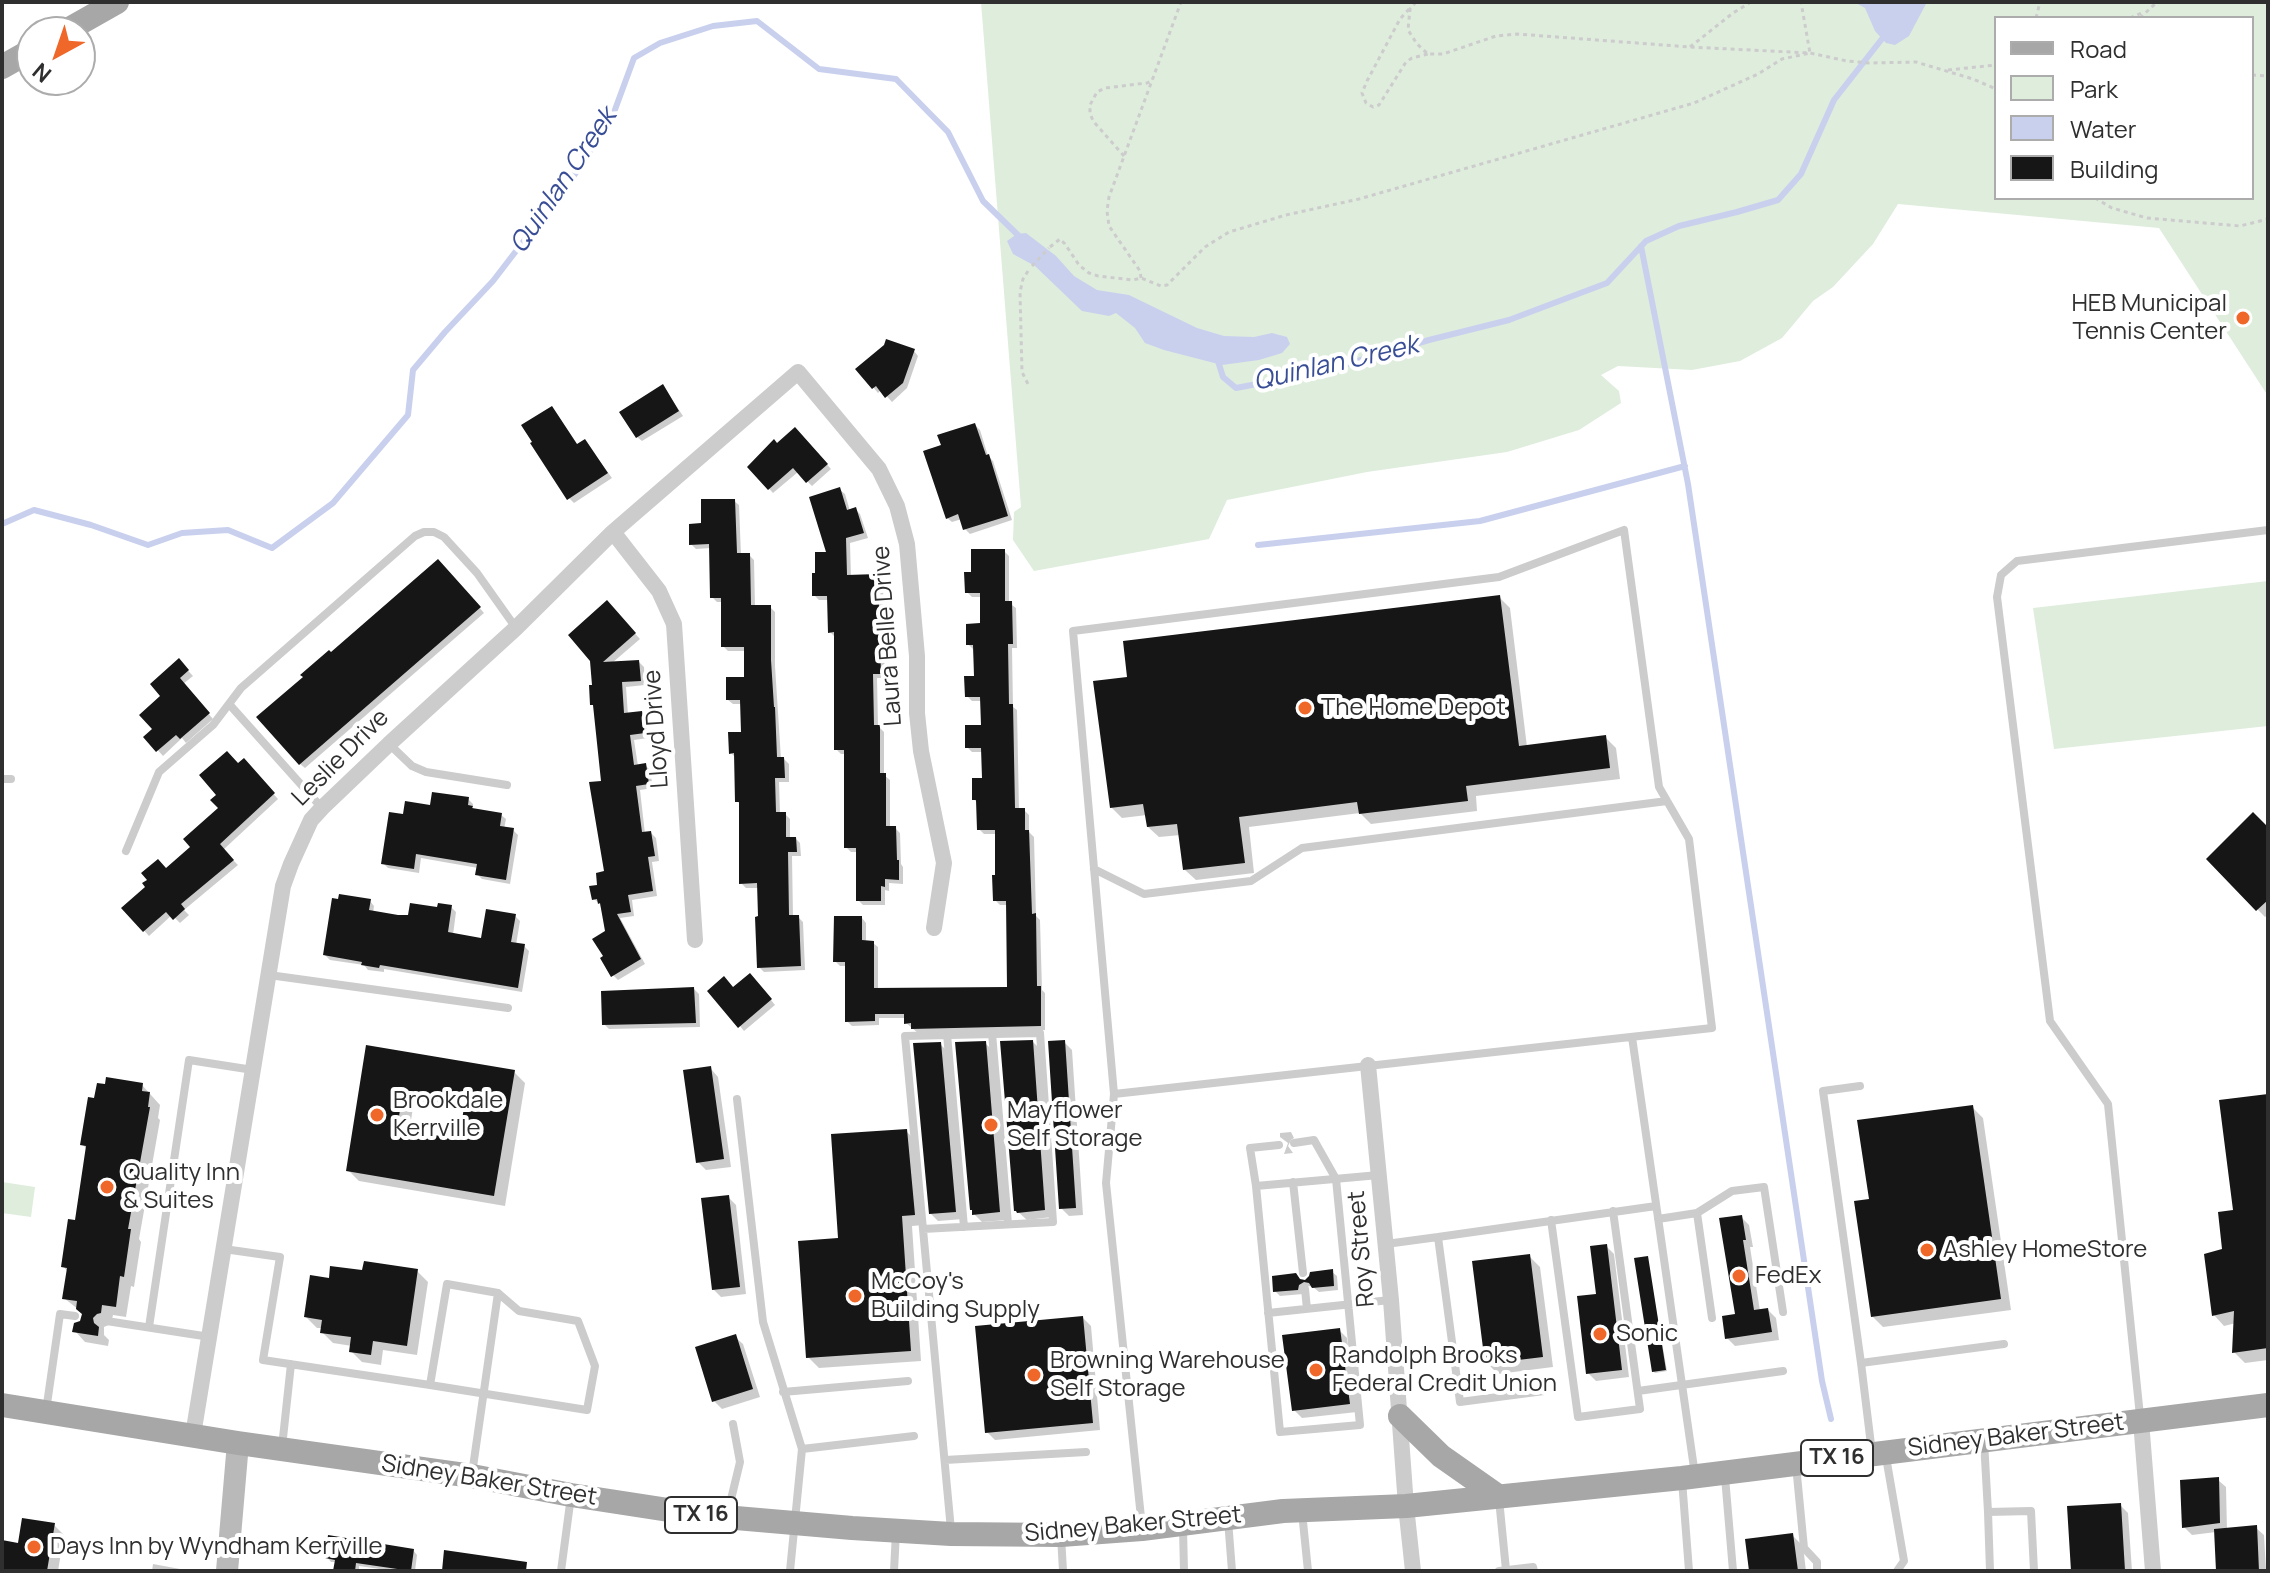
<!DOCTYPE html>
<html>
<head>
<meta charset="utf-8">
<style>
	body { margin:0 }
	#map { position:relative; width:2270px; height:1573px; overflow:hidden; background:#fff; font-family:Manrope,sans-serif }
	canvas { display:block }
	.frame { position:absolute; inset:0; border:4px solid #2f2f2f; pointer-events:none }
	.legend { position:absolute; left:1994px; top:16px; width:260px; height:184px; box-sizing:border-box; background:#fff; border:2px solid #acacac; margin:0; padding:10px 14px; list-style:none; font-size:24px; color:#2f2f2f }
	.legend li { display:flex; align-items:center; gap:16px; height:40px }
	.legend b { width:40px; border:2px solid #acacac }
	.north { position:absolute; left:16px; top:16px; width:80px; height:80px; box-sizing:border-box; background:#fff; border:2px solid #acacac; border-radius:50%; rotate:220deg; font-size:22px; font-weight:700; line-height:32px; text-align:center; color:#2f2f2f }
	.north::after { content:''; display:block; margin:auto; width:28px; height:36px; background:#ef6729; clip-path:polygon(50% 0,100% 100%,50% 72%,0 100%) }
</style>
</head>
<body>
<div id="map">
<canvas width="2270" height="1573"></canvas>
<div class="frame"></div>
<ul class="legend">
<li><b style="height:10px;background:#a7a7a7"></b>Road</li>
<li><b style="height:22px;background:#dfeddd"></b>Park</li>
<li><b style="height:22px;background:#c8d0ee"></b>Water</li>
<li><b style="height:22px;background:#161616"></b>Building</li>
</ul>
<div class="north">N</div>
</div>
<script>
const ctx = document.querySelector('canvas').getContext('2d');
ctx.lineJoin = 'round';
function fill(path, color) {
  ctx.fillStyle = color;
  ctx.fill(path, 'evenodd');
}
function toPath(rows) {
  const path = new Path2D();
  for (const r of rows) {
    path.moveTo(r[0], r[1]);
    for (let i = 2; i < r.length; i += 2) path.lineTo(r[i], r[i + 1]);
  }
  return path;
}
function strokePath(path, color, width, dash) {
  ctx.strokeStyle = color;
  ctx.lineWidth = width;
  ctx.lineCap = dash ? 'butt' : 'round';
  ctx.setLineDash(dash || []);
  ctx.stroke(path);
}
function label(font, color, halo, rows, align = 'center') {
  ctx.font = font + ' Manrope,sans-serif';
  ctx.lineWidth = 8;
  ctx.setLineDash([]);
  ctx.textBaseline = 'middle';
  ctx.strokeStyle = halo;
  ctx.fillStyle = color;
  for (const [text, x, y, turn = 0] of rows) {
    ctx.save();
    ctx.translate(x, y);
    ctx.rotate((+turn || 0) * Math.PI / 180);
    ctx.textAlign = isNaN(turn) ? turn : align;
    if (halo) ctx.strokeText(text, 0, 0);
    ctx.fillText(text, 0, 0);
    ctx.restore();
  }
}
fill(toPath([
	[981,2,2268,2,2268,396,2159,228,1898,204,1873,244,1833,287,1813,301,1782,338,1740,361,1692,370,1618,366,1601,375,1619,391,1621,403,1579,430,1507,452,1367,472,1227,500,1209,539,1034,571,1013,540,1014,512,1021,507],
	[1996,18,2252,18,2252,198,1996,198],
	[2268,581,2268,726,2054,749,2033,608],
	[2,1182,35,1187,31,1217,2,1213]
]), '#dfeddd');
fill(toPath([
	[1854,2,1927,2,1909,36,1895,45,1886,43,1875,31,1865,8],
	[1026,233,1056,256,1074,276,1097,290,1129,295,1197,328,1224,336,1254,337,1272,333,1287,337,1290,344,1282,353,1259,360,1222,365,1164,350,1145,343,1135,328,1116,313,1109,316,1082,311,1035,266,1013,254,1007,241,1017,234]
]), '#c8d0ee');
fill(toPath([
	[914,351,918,356,907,388,892,402,881,390,878,393,858,369],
	[667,392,683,416,642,441,637,437],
	[975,425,980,430,988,456,993,461,1012,520,970,534,965,529,962,519,952,522,947,518,943,447],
	[795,429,831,469,812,486,798,472,773,493,749,467],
	[585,441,612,478,574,503,569,498,578,446],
	[840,490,845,494,850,511,855,509,860,514,868,538,850,543,851,577,878,576,883,581,885,678,877,678,878,726,884,732,884,775,890,780,890,828,895,828,900,833,901,864,903,867,903,884,889,883,889,891,885,890,885,905,863,905,858,900,858,852,851,852,846,847,846,754,841,754,836,749,835,637,830,632,829,600,819,600,814,595,829,554],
	[734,501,739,505,741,555,749,555,754,560,755,607,770,607,775,612,775,666,781,759,784,759,789,764,789,782,779,782,780,814,785,814,790,819,790,839,796,839,800,843,801,856,792,856,793,917,798,917,803,922,805,970,764,972,759,967,760,888,746,888,741,883,741,805,737,801,736,758,731,753,743,733,742,704,733,704,728,700,747,679,746,651,728,651,723,646,723,602,717,602,712,597,711,548,696,549,691,544,704,525],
	[1004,551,1009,556,1009,603,1016,608,1017,648,1012,648,1013,707,1017,710,1019,810,1024,810,1029,815,1029,832,1034,837,1036,916,1040,920,1042,990,1045,993,1045,1030,918,1033,906,1023,906,1018,879,1018,879,1025,852,1026,847,1021,847,966,840,966,835,961,862,918,866,923,866,942,873,943,878,947,878,990,1009,988,1008,905,1000,905,995,900,997,877,997,834,984,834,979,829,978,804,974,799,984,780,983,752,972,752,967,747,983,727,982,701,972,701,967,696,976,678,973,649,968,644,982,625,982,597,972,597,967,592,973,574],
	[443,566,484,613,305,768,300,764,332,655],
	[1499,597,1510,608,1527,747,1605,737,1616,748,1620,779,1476,796,1477,811,1371,824,1360,813,1249,827,1254,873,1196,880,1185,870,1181,835,1159,837,1148,827,1147,815,1122,818,1111,807,1129,678],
	[607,603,640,639,612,663,639,662,644,667,645,685,626,687,628,715,641,713,646,718,648,738,634,740,638,766,645,765,650,770,653,788,640,790,645,834,651,833,656,838,659,861,652,862,657,896,632,900,634,916,620,918,645,964,618,980,613,975,607,932,600,904,594,899,606,873,603,782,595,707,592,704],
	[179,661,193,676,183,684,213,719,186,743,182,738,163,756,146,737,154,730,163,696],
	[243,761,278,799,223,850,238,865,184,910,189,915,180,923,172,915,149,936,124,908,192,847,221,809,238,765],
	[468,799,473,804,473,809,501,815,506,819,504,829,513,830,518,835,510,884,482,879,477,874,478,868,421,858,419,873,388,868,383,863,404,816,432,807],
	[2268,830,2268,915,2265,917,2208,859],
	[370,901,374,906,373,913,398,917,451,907,456,912,453,935,483,940,515,916,520,921,516,945,524,946,529,951,522,992,384,969,384,972,368,970,364,965,330,960,325,955],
	[755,980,775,1005,744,1031,740,1026,734,990],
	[694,989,699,994,700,1027,609,1029,604,1024],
	[1033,1042,1041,1050,1052,1217,1027,1220,1016,1210],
	[1064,1042,1072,1050,1083,1215,1069,1216,1061,1208],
	[985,1043,993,1051,1007,1220,982,1222,974,1214],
	[940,1044,948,1052,963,1219,938,1221,930,1213],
	[368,1048,514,1072,525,1083,505,1206,359,1181,348,1170],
	[414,1101,466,1109,461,1142,409,1133],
	[711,1069,718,1077,731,1167,706,1170,698,1162],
	[142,1085,160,1105,158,1118,160,1120,139,1239,141,1242,134,1287,131,1286,126,1317,113,1315,111,1324,104,1327,104,1335,109,1340,108,1346,85,1342,75,1331,82,1322,84,1314,64,1298,68,1272,63,1266,76,1223,88,1150,83,1145],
	[2268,1096,2268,1360,2245,1363,2234,1352,2236,1323,2224,1326,2214,1315,2224,1250],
	[1972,1107,1983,1118,2011,1310,1883,1327,1872,1316,1871,1201],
	[906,1131,917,1142,924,1225,912,1226,921,1361,819,1368,808,1357,840,1240],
	[1291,1132,1294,1138,1291,1140,1288,1146,1293,1153,1284,1154,1288,1143,1280,1137,1280,1133],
	[728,1197,736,1205,746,1294,721,1297,713,1289],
	[1741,1217,1749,1225,1753,1247,1750,1247,1760,1311,1768,1310,1776,1318,1779,1340,1735,1346,1727,1338,1737,1316],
	[1606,1246,1614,1254,1629,1377,1596,1381,1588,1373],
	[1529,1256,1540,1267,1553,1367,1498,1374,1487,1363],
	[1647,1258,1667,1371,1655,1373,1653,1371],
	[417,1271,428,1282,417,1355,383,1350,381,1365,362,1362,351,1351,352,1346,333,1343,322,1332,323,1328,317,1328,306,1317,330,1280,364,1273],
	[1332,1272,1337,1276,1338,1290,1319,1292,1313,1287,1309,1286,1303,1290,1303,1294,1280,1296,1275,1291],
	[1083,1318,1091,1326,1100,1430,995,1440,987,1432],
	[1339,1330,1347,1338,1357,1412,1302,1418,1294,1410],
	[735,1337,743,1344,760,1397,722,1409,714,1401],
	[2218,1480,2226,1487,2227,1530,2256,1528,2264,1535,2266,1571,2218,1571,2216,1532,2192,1535,2184,1527],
	[2120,1505,2128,1513,2132,1571,2073,1571],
	[54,1525,64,1535,58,1571,2,1571,2,1542,19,1546],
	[1792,1535,1803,1546,1806,1571,1751,1571],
	[413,1550,417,1555,415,1571,394,1571,359,1566,359,1571,335,1571,336,1562,331,1562,327,1557],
	[153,1564,191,1571,152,1571]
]), '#0003');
strokePath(toPath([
	[1641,246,1688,484,1822,1381,1831,1419],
	[1217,358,1223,377,1236,388,1320,372,1429,340,1509,320,1607,283,1646,241,1679,226,1737,212,1778,200,1801,174,1834,100,1885,35],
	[2,524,34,510,91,525,148,545,182,533,228,530,272,548,333,503,408,415,413,370,445,332,493,281,573,177,613,115,634,58,660,43,713,26,757,21,819,69,896,79,948,132,983,201,1021,238],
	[1258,545,1480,521,1685,466]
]), '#c8d0ee', 6);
fill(toPath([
	[886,339,915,349,903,383,885,398,876,386,872,389,855,369,884,345],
	[663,384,679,411,636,438,619,412],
	[552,406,577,444,585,439,608,473,567,500,530,443,532,442,521,425],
	[975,423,986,455,989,454,1008,516,963,530,958,514,946,519,923,451,941,445,937,435],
	[795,427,828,464,806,483,793,468,768,490,747,467,774,439,777,443],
	[840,487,847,510,856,507,864,533,846,538,847,575,878,574,881,674,873,674,874,725,880,725,880,773,886,773,886,826,896,826,897,860,899,860,899,880,885,879,885,887,881,886,881,901,856,901,856,848,844,848,844,750,834,750,834,632,828,633,827,596,812,596,812,573,815,573,815,552,826,552,809,497],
	[701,499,735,499,737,553,750,553,751,605,771,605,771,660,774,707,775,707,777,757,784,757,785,778,775,778,776,812,786,812,786,837,796,837,797,852,788,852,789,915,799,915,801,966,757,968,755,917,758,916,757,883,739,884,739,802,735,802,734,753,729,754,728,732,741,732,740,700,726,700,726,677,744,677,744,647,721,647,721,598,710,598,709,544,689,545,689,524,701,523],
	[971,549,1005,549,1005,601,1012,601,1013,644,1008,644,1009,704,1013,704,1015,808,1025,808,1025,830,1029,830,1032,914,1036,913,1037,986,1041,986,1041,1026,911,1029,911,1023,904,1024,904,1014,875,1014,875,1021,845,1022,845,962,833,962,834,916,862,916,862,940,874,941,874,988,1007,987,1006,901,993,901,992,875,995,875,995,830,977,830,976,800,972,800,972,778,982,778,981,748,965,748,965,725,981,725,980,697,965,697,964,676,974,676,973,645,966,645,966,624,980,623,980,593,965,593,964,572,971,572],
	[438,559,481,607,299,765,256,717,303,677,300,675,329,650,331,652],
	[1500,595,1519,746,1606,735,1610,768,1466,786,1468,801,1359,814,1357,802,1239,817,1245,863,1183,870,1177,824,1147,827,1143,804,1110,808,1093,681,1127,677,1123,641],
	[607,600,636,633,603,662,639,660,641,681,622,682,624,713,642,711,645,733,630,735,634,765,646,763,649,784,636,786,642,832,651,831,655,856,648,857,653,891,628,895,631,912,617,914,641,959,611,977,600,958,603,956,592,939,605,931,600,903,598,904,597,899,592,900,589,886,597,885,596,873,604,871,589,782,601,781,593,705,590,705,589,685,592,685,590,661,568,635],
	[179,658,189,670,180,678,210,713,180,739,176,735,156,752,143,737,152,729,139,715,160,696,150,684],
	[227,751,238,763,244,758,275,793,220,844,234,860,181,904,185,909,173,920,166,912,143,932,121,908,145,887,142,883,147,880,141,873,158,859,166,868,190,847,183,839,218,808,210,800,216,795,199,775],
	[432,792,469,797,468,805,473,806,472,808,502,813,500,826,514,828,506,880,475,875,477,864,416,854,414,869,381,864,389,812,403,814,405,801,430,805],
	[2253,812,2268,827,2268,900,2256,911,2206,859],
	[339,894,371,899,369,910,398,915,408,915,410,903,437,907,438,903,452,905,448,932,481,938,486,909,516,914,511,942,525,944,518,988,380,965,379,968,361,965,362,962,323,955,332,898,338,899],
	[750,973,772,999,738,1028,707,991,724,976,733,987],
	[694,987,696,1023,602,1025,601,991],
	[1033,1040,1045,1210,1017,1213,1016,1211,1014,1211,1000,1041],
	[1065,1040,1076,1208,1059,1209,1048,1041],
	[986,1041,1000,1212,972,1215,972,1210,970,1210,955,1042],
	[941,1042,956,1212,929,1214,913,1043],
	[366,1045,515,1070,494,1196,346,1171],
	[403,1091,465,1101,459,1139,397,1129],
	[711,1066,724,1159,696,1163,683,1070],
	[106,1077,143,1083,142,1091,150,1092,148,1107,150,1107,128,1229,131,1229,124,1277,120,1276,116,1307,102,1305,101,1313,97,1314,93,1318,94,1323,99,1327,98,1336,72,1332,74,1323,80,1321,82,1314,76,1309,77,1301,62,1299,67,1268,61,1267,68,1219,75,1220,86,1146,80,1145,88,1097,94,1098,97,1083,105,1084],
	[2268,1094,2268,1348,2232,1353,2234,1311,2212,1316,2204,1254,2222,1249,2218,1212,2233,1210,2219,1100],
	[1973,1105,2001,1299,1871,1317,1854,1201,1869,1199,1857,1120],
	[907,1129,915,1215,902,1216,911,1351,806,1358,798,1241,838,1238,831,1134],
	[729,1195,740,1287,712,1290,701,1198],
	[1742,1215,1746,1240,1743,1240,1754,1310,1768,1308,1772,1332,1725,1339,1722,1316,1735,1314,1719,1218],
	[1607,1244,1622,1370,1586,1374,1577,1296,1596,1294,1590,1246],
	[1530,1254,1543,1357,1485,1364,1472,1261],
	[1648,1256,1666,1370,1652,1372,1634,1258],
	[364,1261,418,1269,407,1346,373,1341,371,1355,349,1352,351,1337,320,1333,322,1320,304,1317,310,1275,329,1278,330,1266,362,1270],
	[1333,1269,1334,1286,1312,1288,1309,1283,1304,1282,1299,1285,1298,1290,1273,1292,1272,1276,1296,1273,1300,1279,1305,1280,1309,1276,1310,1272],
	[1083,1316,1093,1423,985,1433,975,1326],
	[1340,1328,1350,1404,1292,1411,1282,1335],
	[736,1334,753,1389,712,1402,695,1347],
	[2219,1477,2220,1523,2182,1528,2180,1480],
	[2121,1503,2125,1571,2071,1571,2067,1506],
	[22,1518,55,1523,47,1571,2,1571,2,1540,18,1543],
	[2257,1525,2259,1571,2216,1571,2214,1529],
	[1793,1533,1798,1571,1749,1571,1745,1539],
	[328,1535,414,1549,411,1571,356,1563,355,1571,333,1571,335,1560,325,1558],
	[444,1550,527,1562,526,1571,442,1571]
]), '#161616');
strokePath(toPath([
	[1416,2,1410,9,1408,30,1417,44,1428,54,1443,54,1496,36,1517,34,1690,47,1810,53,1847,61,1869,63,1916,62,1973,79,1996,89],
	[1409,9,1400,19,1367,81,1362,93,1366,103,1373,107,1379,105,1406,62,1412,58,1428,54],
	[2036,18,2040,2],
	[2130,18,2144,12],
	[2140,18,2157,2],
	[1690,47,1733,13,1751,2],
	[1948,70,1996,65],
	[2252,75,2268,76],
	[1124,156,1093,121,1090,113,1090,105,1097,92,1105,88,1147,83,1153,80],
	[2095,198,2112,208,2147,218,2240,226,2268,219],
	[1050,247,1060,239,1065,244,1079,265,1089,273,1098,276,1133,280,1141,278,1161,286,1167,285,1205,247,1229,232,1286,215,1359,199,1694,103,1758,74,1782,59,1810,53,1801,2],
	[1032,266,1049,248],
	[1028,271,1023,279,1020,292,1022,372,1029,386],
	[1141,278,1140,271,1109,226,1107,211,1109,197,1181,2]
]), '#ccc', 3, [4, 4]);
strokePath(toPath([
	[1624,530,1659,787,1689,839,1712,1028,1114,1094,1073,631,1499,577,1624,530],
	[229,704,322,808],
	[389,744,412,766,426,772,507,785],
	[2,779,11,779],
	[126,851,159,772,213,725,241,688,415,536,424,532,434,532,444,537,477,573,516,628],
	[1094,869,1144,894,1251,881,1302,848,1667,801],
	[269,975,508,1008],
	[992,1033,1008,1224],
	[947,1034,964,1227],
	[1632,1037,1695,1475],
	[1860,1086,1823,1091,1861,1363,2004,1344],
	[1114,1094,1106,1183,1142,1527],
	[737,1099,763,1322,802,1449,790,1571],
	[1279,1145,1250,1148,1256,1186,1280,1432,1360,1425,1336,1179,1314,1140,1294,1143],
	[1293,1182,1303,1273],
	[1256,1186,1379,1175],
	[1697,1213,1712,1318],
	[1658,1219,1697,1213,1732,1191,1764,1187,1783,1312],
	[1551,1220,1578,1417,1640,1409,1613,1211],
	[923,1229,1053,1222,1040,1033,905,1036,951,1530],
	[1386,1244,1438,1237],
	[224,1249,280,1257,263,1360,430,1385],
	[447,1284,498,1293,519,1311,578,1321,595,1366,587,1410,430,1385,447,1284],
	[1305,1289,1307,1309],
	[1268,1313,1390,1300],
	[100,1320,210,1337],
	[149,1327,189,1060,253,1070],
	[1861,1363,1872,1453],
	[1544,1391,1460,1402,1438,1237,1656,1206],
	[1638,1391,1783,1371],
	[783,1392,908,1381],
	[46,1411,60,1314,75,1316],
	[2140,1416,2108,1104,2050,1021,1997,597,2001,575,2017,561,2268,530],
	[1984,1441,1988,1512],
	[282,1447,291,1364],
	[802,1449,914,1436],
	[1886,1457,1904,1561,1897,1571],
	[945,1460,1086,1452],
	[1796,1465,1804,1548,1817,1562,1817,1571],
	[472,1474,498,1293],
	[1725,1477,1733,1571],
	[1682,1480,1689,1571],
	[1499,1499,1506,1570],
	[1302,1512,1308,1571],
	[727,1516,740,1462,733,1424],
	[1228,1520,1232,1571],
	[1183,1528,1184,1571],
	[1061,1536,1063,1571],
	[561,1571,571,1496],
	[894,1571,896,1532],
	[1499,1571,1533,1567,1534,1571],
	[1990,1571,1988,1512,2031,1511,2034,1571]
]), '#ccc', 8);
strokePath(toPath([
	[613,532,659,591,674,624,695,940],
	[1368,1065,1391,1300,1406,1506,1413,1571],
	[2141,1421,2153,1571],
	[193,1435,283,886,291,864,311,820,322,808,389,744,516,628,613,532,798,372,879,469,897,506,907,544,917,656,917,713,921,751,944,863,934,928]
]), '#ccc', 16);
strokePath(toPath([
	[227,1571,238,1443]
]), '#b9b9b9', 22);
strokePath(toPath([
	[64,32,117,2],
	[2,67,32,50],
	[2,1405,238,1443,472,1476,571,1495,701,1515,852,1528,951,1534,1061,1535,1142,1529,1283,1511,1406,1506,1682,1478,2268,1405],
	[1400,1416,1441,1456,1498,1496]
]), '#a7a7a7', 24);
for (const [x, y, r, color] of [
	[2243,318,8,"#ef6729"],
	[1305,708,8,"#ef6729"],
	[377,1115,8,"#ef6729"],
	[991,1125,8,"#ef6729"],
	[107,1187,8,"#ef6729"],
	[1927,1250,8,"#ef6729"],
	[1739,1276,8,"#ef6729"],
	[855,1296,8,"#ef6729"],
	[1600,1334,8,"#ef6729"],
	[1316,1370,8,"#ef6729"],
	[1034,1375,8,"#ef6729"],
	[34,1547,8,"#ef6729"]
]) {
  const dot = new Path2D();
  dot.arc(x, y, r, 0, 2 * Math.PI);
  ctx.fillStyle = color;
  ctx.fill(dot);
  strokePath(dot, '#fff', 3);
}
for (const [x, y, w] of [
	[1837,1458,72],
	[701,1515,72]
]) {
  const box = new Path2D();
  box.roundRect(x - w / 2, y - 18, w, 36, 6);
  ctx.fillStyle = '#fff';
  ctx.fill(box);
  strokePath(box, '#2f2f2f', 2);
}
label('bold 22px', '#2f2f2f', null, [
	["TX 16",1837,1458],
	["TX 16",701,1515]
]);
label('24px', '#2f2f2f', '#fff', [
	["HEB Municipal",2227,304,"right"],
	["Tennis Center",2227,332,"right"],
	["The Home Depot",1321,708],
	["Brookdale",393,1101],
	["Kerrville",393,1129],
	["Mayflower",1007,1111],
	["Self Storage",1007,1139],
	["Quality Inn",123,1173],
	["& Suites",123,1201],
	["Ashley HomeStore",1943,1250],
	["FedEx",1755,1276],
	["McCoy's",871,1282],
	["Building Supply",871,1310],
	["Sonic",1616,1334],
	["Randolph Brooks",1332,1356],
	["Federal Credit Union",1332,1384],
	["Browning Warehouse",1050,1361],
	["Self Storage",1050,1389],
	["Days Inn by Wyndham Kerrville",50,1547]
], 'left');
label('24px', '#2f2f2f', '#fff', [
	["Laura Belle Drive",888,636,-94],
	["Lloyd Drive",657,729,-94],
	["Leslie Drive",341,758,-45],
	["Roy Street",1362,1249,-95],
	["Sidney Baker Street",2016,1436,-7],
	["Sidney Baker Street",489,1481,9],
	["Sidney Baker Street",1133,1525,-5]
]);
label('italic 26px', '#384d96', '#fff', [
	["Quinlan Creek",564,181,-56],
	["Quinlan Creek",1336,364,-13]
]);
</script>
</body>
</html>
